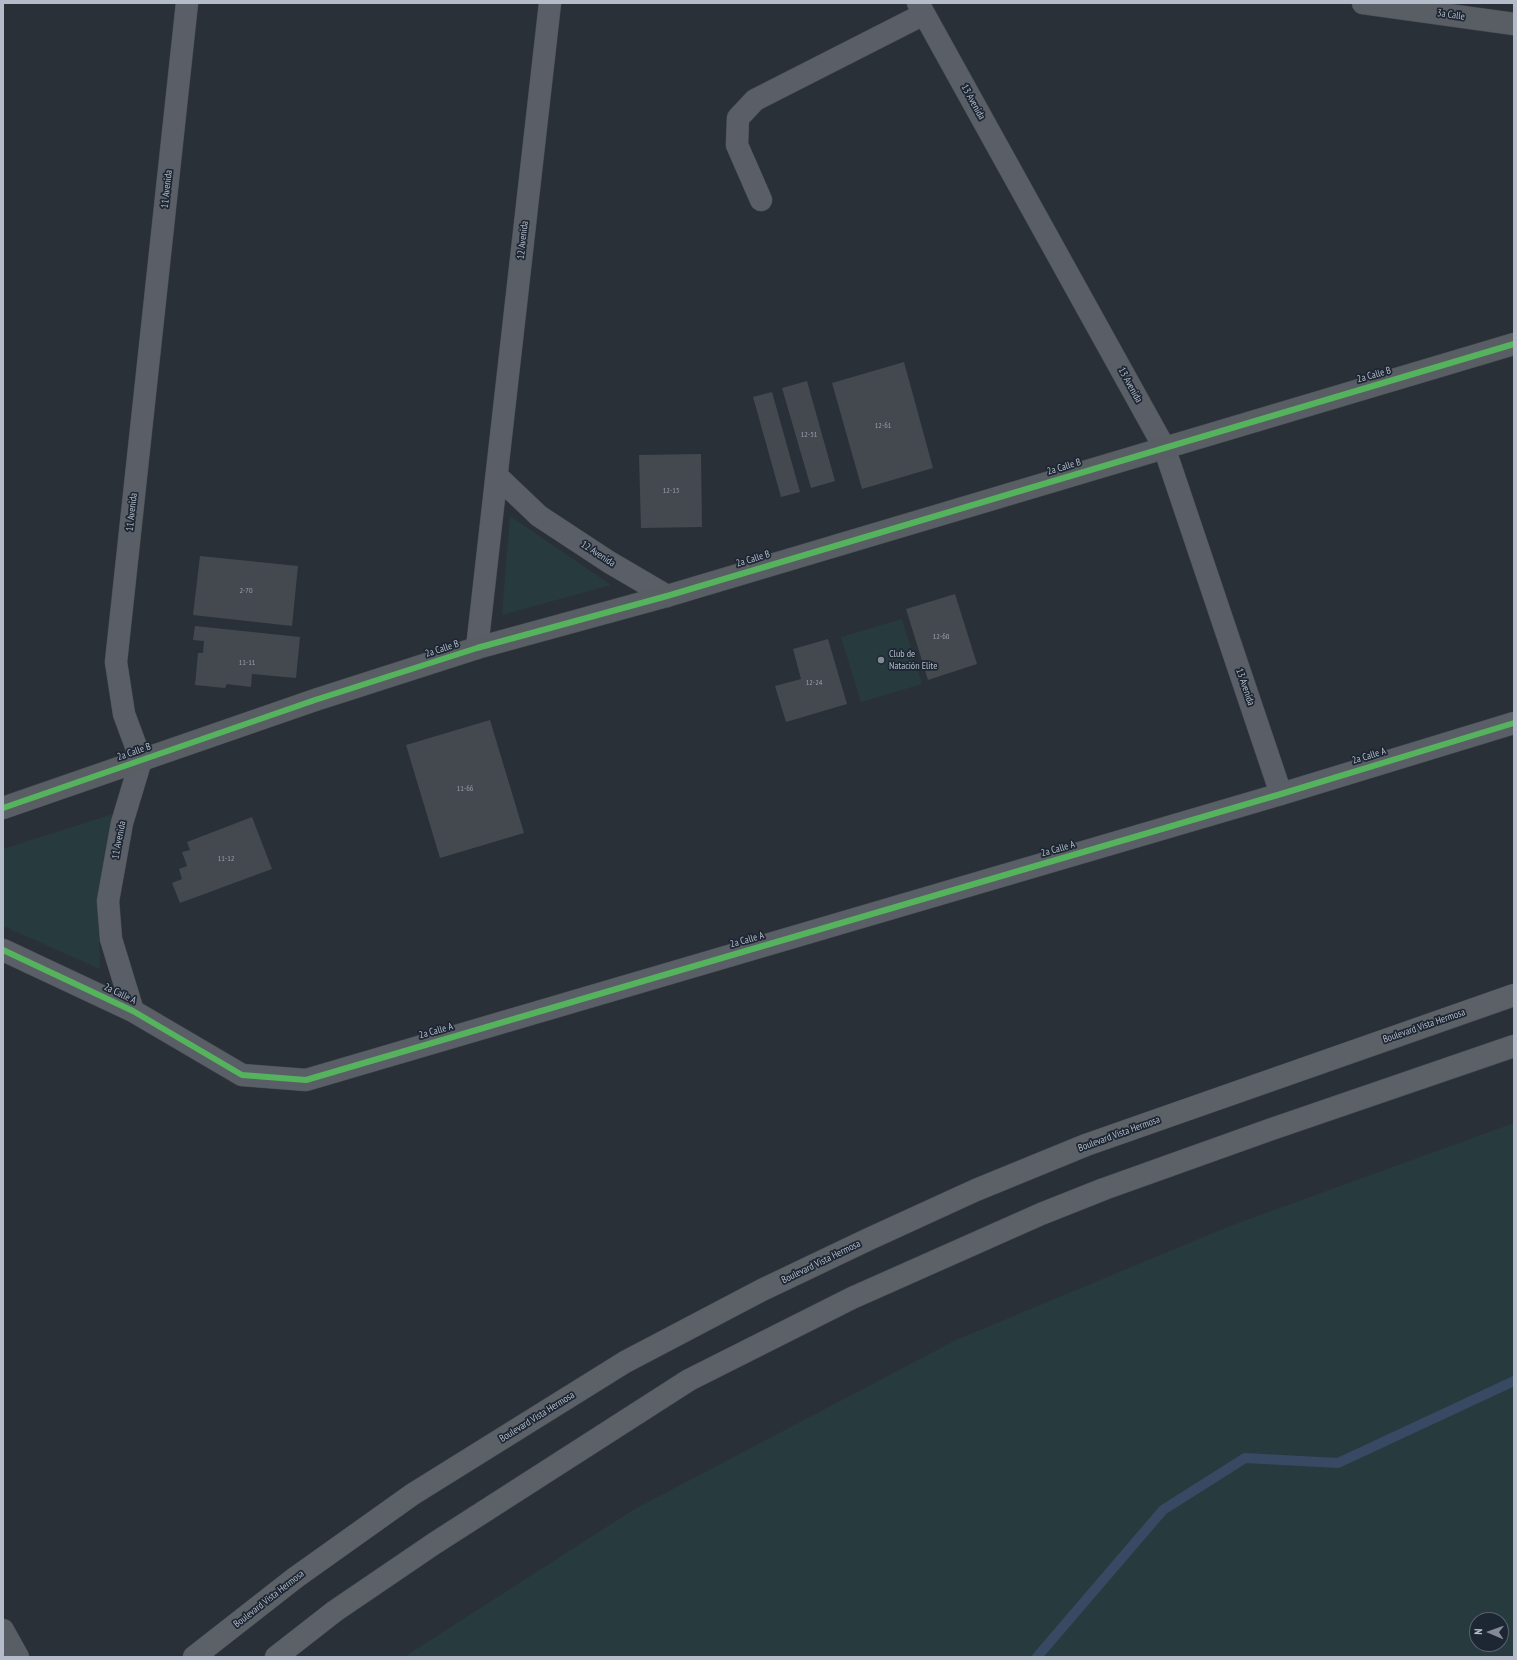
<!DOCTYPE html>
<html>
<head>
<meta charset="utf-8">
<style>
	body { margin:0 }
	#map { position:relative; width:1517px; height:1660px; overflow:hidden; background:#2a3038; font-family:"PT Sans Narrow",sans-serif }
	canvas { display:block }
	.frame { position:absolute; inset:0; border:4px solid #b4bcc9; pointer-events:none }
	.north { position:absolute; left:1469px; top:1612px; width:40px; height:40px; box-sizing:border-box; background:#1d2633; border:1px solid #59626f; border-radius:50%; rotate:272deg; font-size:11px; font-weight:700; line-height:16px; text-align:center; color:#b4bcc9 }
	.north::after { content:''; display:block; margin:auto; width:14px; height:18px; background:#848b96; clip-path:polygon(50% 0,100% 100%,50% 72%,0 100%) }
</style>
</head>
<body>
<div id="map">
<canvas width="1517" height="1660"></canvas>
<div class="frame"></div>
<div class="north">N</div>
</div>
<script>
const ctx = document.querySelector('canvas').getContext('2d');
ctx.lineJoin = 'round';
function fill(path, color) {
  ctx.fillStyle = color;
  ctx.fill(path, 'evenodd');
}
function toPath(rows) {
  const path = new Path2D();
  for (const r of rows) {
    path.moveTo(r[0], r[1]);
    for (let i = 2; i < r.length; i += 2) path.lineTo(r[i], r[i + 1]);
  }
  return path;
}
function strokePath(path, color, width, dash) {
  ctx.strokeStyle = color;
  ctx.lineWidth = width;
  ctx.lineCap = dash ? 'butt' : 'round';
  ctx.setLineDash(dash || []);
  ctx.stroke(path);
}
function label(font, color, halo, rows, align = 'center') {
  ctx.font = font + ' "PT Sans Narrow",sans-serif';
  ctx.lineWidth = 3.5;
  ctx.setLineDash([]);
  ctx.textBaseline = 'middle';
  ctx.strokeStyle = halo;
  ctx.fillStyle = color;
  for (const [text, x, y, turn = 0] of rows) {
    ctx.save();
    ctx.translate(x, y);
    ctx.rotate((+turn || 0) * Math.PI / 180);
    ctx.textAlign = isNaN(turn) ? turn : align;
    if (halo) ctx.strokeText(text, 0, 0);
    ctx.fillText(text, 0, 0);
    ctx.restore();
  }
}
fill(toPath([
	[510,516,611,585,502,615],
	[902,619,922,684,861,702,841,637],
	[113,814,98,897,100,969,3,926,3,849],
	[1514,1123,1514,1657,404,1657,633,1510,956,1340,1230,1226],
	[1477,1620,1501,1620,1501,1644,1477,1644]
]), '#273a3e');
strokePath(toPath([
	[1037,1657,1163,1510,1245,1458,1338,1463,1514,1381]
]), '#384963', 10);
fill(toPath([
	[904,362,933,468,862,489,832,383],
	[807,381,835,481,811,488,782,388],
	[772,392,800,492,781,497,753,397],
	[701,454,702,527,641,528,639,455],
	[200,556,298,566,292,626,193,615],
	[955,594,977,664,928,680,906,609],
	[195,626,300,637,296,678,252,674,251,687,227,684,225,688,195,685,198,653,203,653,204,641,193,640],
	[828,639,847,704,786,722,775,686,801,679,793,649],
	[490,720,524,833,440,858,406,745],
	[252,817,272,869,180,903,172,883,182,879,179,869,187,866,182,852,190,850,187,842]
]), '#444950');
const street = toPath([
	[918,3,1164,447,1281,794],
	[761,200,737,145,738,118,755,100,924,14],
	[497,476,539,516,609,562,667,596],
	[477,648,550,3],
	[3,950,133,1011,242,1075,306,1080,1281,794,1514,723],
	[133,1011,111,939,108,901,122,823,141,760,124,714,116,662,187,3]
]);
const secondary = toPath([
	[1363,3,1514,24],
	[3,808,315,700,477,648,667,596,1514,344],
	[3,1630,18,1657]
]);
const primary = toPath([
	[194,1657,295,1578,413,1494,625,1362,762,1290,869,1239,976,1190,1086,1145,1514,995],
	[276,1657,335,1611,435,1543,689,1380,852,1298,1041,1214,1104,1189,1269,1130,1514,1046]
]);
strokePath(street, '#484c53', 23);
strokePath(secondary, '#484c53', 23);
strokePath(primary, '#484c55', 23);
strokePath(street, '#5a5e66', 22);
strokePath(secondary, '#595d64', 22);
strokePath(primary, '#5c6168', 22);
strokePath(toPath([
	[3,808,315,700,477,648,667,596,1514,344],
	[3,950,133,1011,242,1075,306,1080,1281,794,1514,723]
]), '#56b35d', 6);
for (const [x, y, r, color] of [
	[881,660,4,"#848b96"]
]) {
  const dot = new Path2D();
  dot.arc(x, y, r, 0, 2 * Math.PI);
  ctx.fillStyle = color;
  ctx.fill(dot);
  strokePath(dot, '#1d2633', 1.5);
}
label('8px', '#989fab', null, [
	["12-61",883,426],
	["12-51",809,435],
	["12-13",671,491],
	["2-70",246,591],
	["12-60",941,637],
	["11-11",247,663],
	["12-24",814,683],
	["11-66",465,789],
	["11-12",226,859]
]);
label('10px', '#b4bcc9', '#1d2633', [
	["3a Calle",1451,15,8],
	["13 Avenida",973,102,61],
	["11 Avenida",167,189,-84],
	["12 Avenida",523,240,-84],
	["2a Calle B",1374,375,-16],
	["13 Avenida",1130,385,61],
	["2a Calle B",1064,467,-17],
	["11 Avenida",132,512,-84],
	["12 Avenida",598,554,33],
	["2a Calle B",753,559,-17],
	["2a Calle B",442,649,-18],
	["13 Avenida",1245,687,71],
	["2a Calle B",134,752,-19],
	["2a Calle A",1369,756,-17],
	["11 Avenida",119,840,-79],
	["2a Calle A",1058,849,-16],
	["2a Calle A",747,940,-16],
	["2a Calle A",120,994,26],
	["Boulevard Vista Hermosa",1424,1026,-19],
	["2a Calle A",436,1031,-16],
	["Boulevard Vista Hermosa",1119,1134,-20],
	["Boulevard Vista Hermosa",821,1262,-26],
	["Boulevard Vista Hermosa",537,1417,-32],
	["Boulevard Vista Hermosa",269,1599,-38]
]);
label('10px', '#b4bcc9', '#1d2633', [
	["Club de",889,654],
	["Natación Elite",889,666]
], 'left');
</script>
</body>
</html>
